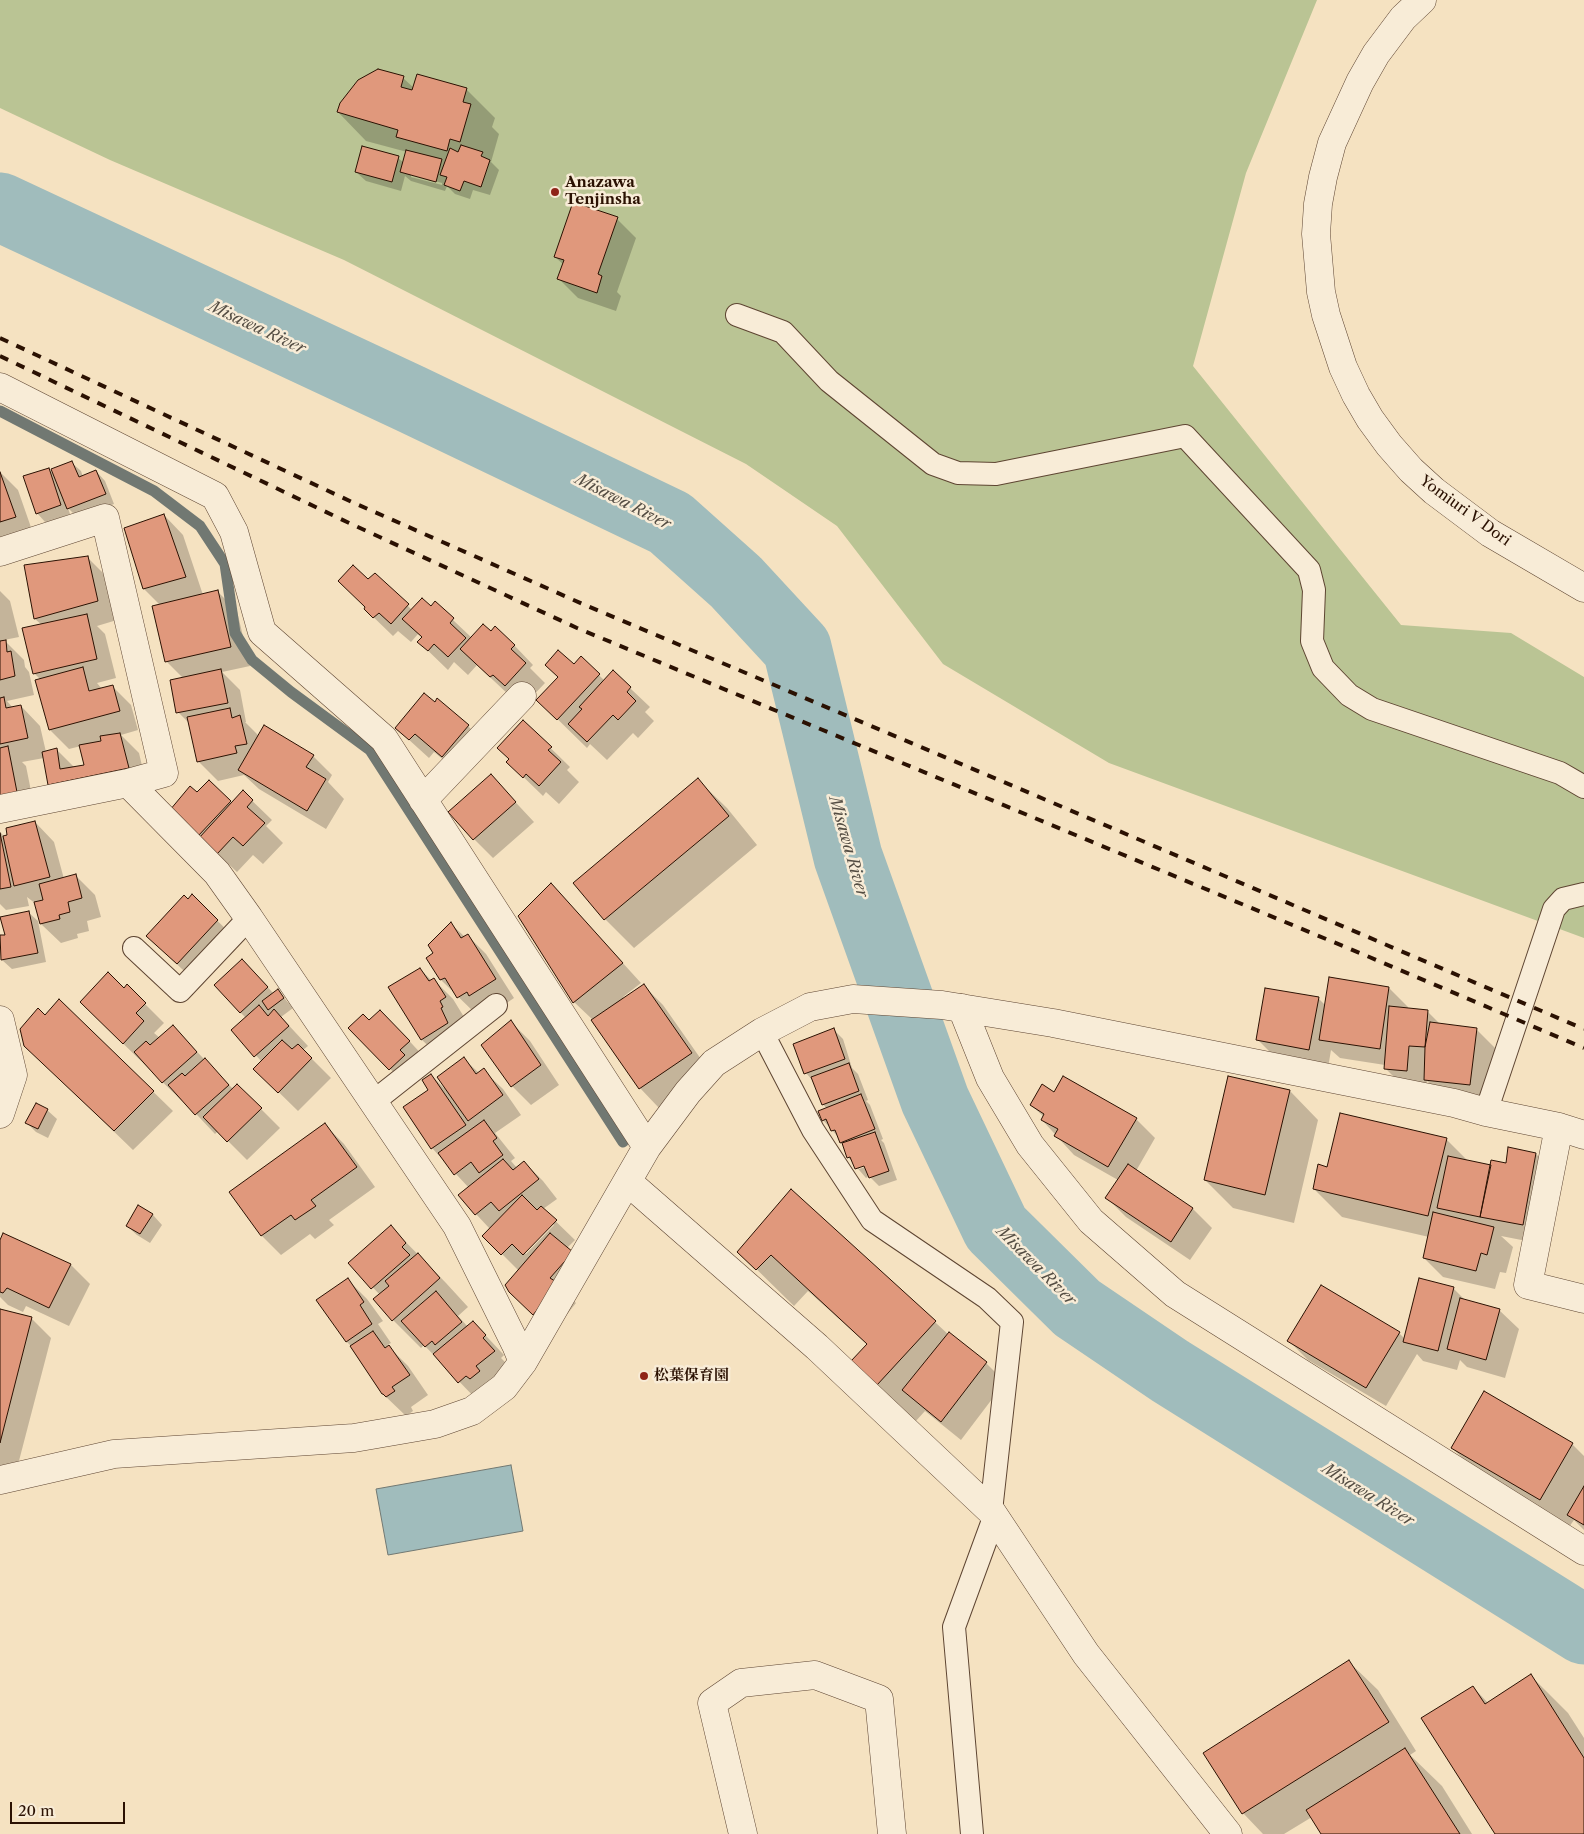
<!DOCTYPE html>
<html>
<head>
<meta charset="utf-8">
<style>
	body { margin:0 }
	#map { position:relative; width:1584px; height:1834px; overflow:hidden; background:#f5e2c1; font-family:"Libre Caslon Text",serif }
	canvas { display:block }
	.scale { position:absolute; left:10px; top:1802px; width:115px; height:22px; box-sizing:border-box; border:2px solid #2b1102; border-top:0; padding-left:6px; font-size:15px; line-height:18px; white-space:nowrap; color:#2b1102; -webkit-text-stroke:4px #f8ecd7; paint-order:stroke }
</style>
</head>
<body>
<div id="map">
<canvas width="1584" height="1834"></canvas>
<div class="scale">20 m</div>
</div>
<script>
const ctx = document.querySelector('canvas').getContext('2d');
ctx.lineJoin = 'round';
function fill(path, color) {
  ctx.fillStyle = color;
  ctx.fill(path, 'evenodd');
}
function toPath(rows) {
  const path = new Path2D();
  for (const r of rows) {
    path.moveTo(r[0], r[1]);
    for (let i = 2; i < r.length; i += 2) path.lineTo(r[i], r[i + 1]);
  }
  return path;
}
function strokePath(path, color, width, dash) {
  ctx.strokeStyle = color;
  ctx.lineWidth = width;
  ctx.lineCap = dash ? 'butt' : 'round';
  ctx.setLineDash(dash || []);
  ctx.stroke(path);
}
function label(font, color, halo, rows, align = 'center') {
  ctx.font = font + ' "Libre Caslon Text","Noto Serif JP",serif';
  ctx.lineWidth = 5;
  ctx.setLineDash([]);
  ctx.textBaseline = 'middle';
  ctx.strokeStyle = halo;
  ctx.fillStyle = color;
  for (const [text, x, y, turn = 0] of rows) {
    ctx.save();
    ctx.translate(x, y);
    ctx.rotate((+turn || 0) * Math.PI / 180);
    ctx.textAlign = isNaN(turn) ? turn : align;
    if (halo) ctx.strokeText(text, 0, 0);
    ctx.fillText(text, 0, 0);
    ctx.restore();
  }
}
fill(toPath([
	[0,0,1317,0,1246,173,1193,366,1401,625,1511,633,1584,677,1584,938,1109,763,943,664,837,526,746,464,344,260,110,160,0,108]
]), '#bac494');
const water = toPath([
	[511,1465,523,1531,388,1555,376,1489,511,1465]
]);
fill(water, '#a0bcbc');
strokePath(water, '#717872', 1);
fill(toPath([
	[403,78,414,88,466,89,495,118,492,127,499,134,491,162,499,170,490,195,473,190,470,199,455,194,447,186,445,191,411,181,405,176,401,191,366,181,356,172,398,158,404,163,407,152,366,141,338,112],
	[411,174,442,183,442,185,411,177],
	[617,219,636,238,617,292,621,296,616,311,578,298,559,279,564,265,555,257],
	[71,462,81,471,83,477,96,471,105,481,114,504,78,518,68,508,70,514,46,523,37,513,49,469,55,476],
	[0,472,18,490,34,536,0,548],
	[164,515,183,535,203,595,218,592,237,611,250,666,222,672,240,690,246,722,245,722,259,736,313,756,332,775,328,782,344,799,326,829,259,789,244,775,218,781,198,761,190,724,178,712,183,678,166,661,160,605,144,589],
	[88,558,107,577,117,620,97,626,105,634,116,678,97,683,102,689,112,686,131,705,138,730,121,735,139,753,147,787,68,804,49,785,44,758,22,762,26,766,35,811,0,818,0,591,10,601,19,637,4,640,24,660,25,667,29,672,34,695,7,701,13,708,21,706,40,726,46,752,56,749,75,768,85,766,81,746,69,749,50,730,36,681,41,680,34,673,42,625,35,619,25,566],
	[375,574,412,610,431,608,435,603,472,638,491,632,514,645,533,665,530,668,545,683,525,704,510,696,477,665,468,675,454,662,448,670,419,642,423,638,418,634,411,642,398,631,393,636,365,609,369,581],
	[581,658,605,681,613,672,650,707,645,712,654,721,638,738,633,733,607,760,590,744,587,748,538,700],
	[523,721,570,767,567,770,579,782,559,804,546,792,543,796,508,762,510,760],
	[468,726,487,745,462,775,434,752,429,758,396,728],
	[491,776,534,822,493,858,474,839],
	[698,780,727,808,757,845,634,948,605,919,575,883],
	[209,782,232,804,243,792,272,820,266,826,283,843,263,864,253,855,237,872,191,829,197,793],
	[35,822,54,842,64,879,76,876,95,895,101,917,87,921,89,931,77,934,78,938,61,943,41,924,36,904,27,897,29,906,6,910,0,904,0,832,5,837],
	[551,884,641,983,623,997,625,999,644,986,663,1005,710,1072,659,1108,640,1088,594,1021,574,1002,520,916],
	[192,896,237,940,197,983,167,955],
	[28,912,38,921,46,962,12,969,2,960,0,936,6,936],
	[451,924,465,937,467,935,486,954,514,998,489,1015,478,1016,441,980,428,958,435,954],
	[420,969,432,981,434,980,453,999,464,1017,458,1021,461,1026,441,1058,421,1039],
	[261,980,274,994,278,991,293,1008,281,1017,308,1046,303,1050,331,1078,298,1111,255,1069,262,1062,233,1030,246,1018,240,1012],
	[127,986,164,1023,154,1033,160,1038,173,1027,233,1089,237,1085,280,1128,247,1160,218,1131,215,1134,183,1100,182,1101,100,1021],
	[1389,988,1408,1007,1407,1010,1428,1012,1441,1025,1476,1029,1495,1048,1489,1104,1445,1099,1427,1081,1426,1089,1404,1087,1385,1068,1385,1065,1340,1058,1331,1050,1328,1068,1277,1059,1258,1040,1318,998,1326,1006],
	[59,1000,173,1111,133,1150,45,1065,45,1017],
	[369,1022,399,1030,428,1061,423,1075,409,1088,350,1028],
	[511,1022,530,1041,559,1085,531,1105,512,1086],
	[834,1030,843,1039,852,1068,858,1074,868,1100,866,1101,870,1105,883,1139,881,1140,884,1143,897,1180,879,1186,869,1176,866,1178,848,1157,845,1146,839,1138,823,1120,827,1109,823,1104,814,1082,806,1073],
	[871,1165,859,1169,859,1166],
	[464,1059,479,1073,483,1070,503,1089,521,1115,495,1133,515,1158,511,1161,517,1168,524,1162,543,1181,557,1199,543,1209,575,1240,567,1248,591,1272,570,1297,576,1303,552,1333,530,1311,519,1271,484,1236,490,1229,476,1214,469,1188,432,1148,430,1090,431,1075,444,1088],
	[552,1223,554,1225,526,1254,524,1252],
	[1290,1091,1318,1120,1294,1223,1233,1208,1205,1180],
	[1054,1093,1136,1119,1155,1138,1136,1171,1193,1209,1212,1228,1190,1260,1126,1217,1107,1198,1118,1180,1074,1155,1042,1120,1044,1117,1031,1105],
	[47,1110,57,1119,48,1138,36,1132,27,1123],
	[325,1125,344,1144,375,1187,329,1220,334,1225,315,1239,310,1234,281,1255,262,1236,231,1192],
	[1446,1139,1469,1162,1492,1167,1507,1164,1536,1154,1555,1173,1542,1244,1501,1236,1513,1247,1506,1273,1500,1272,1495,1289,1443,1277,1424,1258,1429,1237,1342,1217,1314,1189,1328,1168],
	[791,1190,949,1335,986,1363,1005,1382,961,1440,925,1411,915,1422,853,1361,868,1345,808,1291,794,1306,739,1252],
	[139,1206,153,1215,162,1225,150,1243,137,1235,127,1226],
	[391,1227,446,1283,468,1307,458,1316,468,1327,473,1322,504,1355,501,1358,513,1370,478,1401,424,1345,421,1348,393,1320,380,1295,350,1263],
	[4,1235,71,1265,90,1284,69,1326,26,1306,23,1312,8,1305,0,1297,0,1243],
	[348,1280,367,1299,383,1321,378,1324,391,1343,387,1345,408,1366,428,1395,411,1407,413,1411,406,1416,383,1394,352,1347,346,1341],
	[1453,1288,1466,1301,1499,1310,1519,1329,1505,1378,1467,1367,1460,1360,1457,1370,1423,1361,1417,1354,1386,1406,1308,1360,1289,1341,1399,1333,1405,1339],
	[0,1310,32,1319,51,1338,14,1480,0,1476],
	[1485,1393,1572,1444,1584,1456,1584,1530,1574,1520,1569,1527,1481,1476,1452,1448],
	[1349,1662,1378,1690,1416,1751,1410,1755,1442,1786,1472,1834,1323,1834,1312,1817,1284,1834,1263,1834,1243,1813],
	[1531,1676,1568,1713,1584,1738,1584,1834,1496,1834,1473,1687,1488,1703]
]), '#0003');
strokePath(toPath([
	[0,411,154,491,200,526,225,564,235,633,252,660,291,692,370,750,623,1142]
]), '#717872', 11);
strokePath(toPath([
	[0,207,411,399,670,523,736,582,797,648,848,857,935,1100,996,1228,1077,1308,1170,1371,1584,1630]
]), '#a0bcbc', 69);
const building = toPath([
	[378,69,404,76,401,87,412,90,417,74,467,88,463,102,471,104,460,142,450,139,447,151,396,137,398,130,337,112,340,103,358,80,378,69],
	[461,145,483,152,481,156,490,160,481,187,464,181,460,191,444,185,447,177,440,175,450,148,458,152,461,145],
	[362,146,399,156,392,182,355,172,362,146],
	[406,150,442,159,436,182,400,172,406,150],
	[573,202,618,217,598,274,602,276,597,293,557,279,564,260,554,257,573,202],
	[72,461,79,477,96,470,106,494,67,509,51,469,72,461],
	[49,468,61,505,36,514,23,476,49,468],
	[0,472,16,517,0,522,0,472],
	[164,514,186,577,143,589,124,528,164,514],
	[88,556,98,601,34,619,24,565,88,556],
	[353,565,368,579,375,573,409,604,391,624,379,613,373,618,364,609,365,607,338,581,353,565],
	[218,590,231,647,165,662,152,606,218,590],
	[422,598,431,606,435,601,454,618,450,623,466,638,448,657,434,644,428,651,417,642,422,637,402,619,422,598],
	[87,614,97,659,33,674,22,628,87,614],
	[483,624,491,631,495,626,515,645,511,649,526,663,505,686,493,675,490,677,460,649,483,624],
	[6,640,7,652,11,651,15,676,0,680,0,641,6,640],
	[558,650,574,664,581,656,600,674,557,720,536,700,558,677,545,665,558,650],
	[83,667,89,691,113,685,120,711,49,730,35,680,83,667],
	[221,669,228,703,176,713,170,680,221,669],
	[613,670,631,687,627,692,636,701,618,720,613,715,587,742,568,724,582,709,579,707,613,670],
	[424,693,435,702,437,698,469,725,442,757,415,734,409,740,395,728,424,693],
	[4,697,6,708,21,705,28,738,0,744,0,698,4,697],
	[230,708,232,718,240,715,247,744,235,746,237,753,197,762,187,717,230,708],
	[523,720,552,747,548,750,561,762,539,786,526,774,523,778,506,762,509,759,497,748,523,720],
	[264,725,314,755,306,767,326,779,307,811,238,770,264,725],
	[120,733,129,768,48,785,42,752,57,748,60,769,84,765,79,745,101,741,100,736,120,733],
	[8,746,17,792,0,796,0,748,8,746],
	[491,774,516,802,473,840,448,812,491,774],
	[698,778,729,816,604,920,573,883,698,778],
	[209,780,231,801,198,836,170,810,190,786,197,792,209,780],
	[243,790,253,800,247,807,265,823,243,846,233,837,217,854,199,838,243,790],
	[35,821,50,877,14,886,3,836,7,835,6,828,35,821],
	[0,833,11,887,0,889,0,833],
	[76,874,82,898,68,902,70,912,59,915,60,919,40,924,34,902,43,900,39,884,76,874],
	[551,883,623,963,573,1003,518,916,551,883],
	[192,894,218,920,177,964,146,936,184,895,188,899,192,894],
	[29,911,38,953,1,960,0,935,5,935,0,917,29,911],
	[451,922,461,938,468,934,496,979,469,996,467,992,457,998,445,978,440,980,426,958,433,953,428,945,451,922],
	[242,959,268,987,240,1013,214,985,242,959],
	[420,968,429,981,434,978,446,997,440,1001,443,1007,441,1008,448,1023,421,1040,388,987,420,968],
	[108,972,124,988,127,984,146,1003,136,1013,144,1021,123,1044,80,1002,108,972],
	[1329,977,1389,987,1380,1049,1319,1040,1329,977],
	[644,984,692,1053,639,1089,591,1020,644,984],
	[1265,988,1319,997,1309,1050,1256,1040,1265,988],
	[278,989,284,998,268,1010,262,1001,278,989],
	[59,999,154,1091,114,1131,24,1046,20,1029,38,1008,45,1015,59,999],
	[259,1005,268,1016,274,1009,289,1026,254,1057,231,1030,259,1005],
	[1389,1006,1428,1010,1425,1047,1409,1046,1407,1071,1384,1069,1389,1006],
	[380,1010,410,1041,400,1050,405,1055,389,1070,348,1028,363,1014,369,1020,380,1010],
	[511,1020,541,1065,511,1087,481,1045,511,1020],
	[1430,1022,1477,1028,1470,1085,1424,1080,1425,1047,1430,1022],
	[173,1025,197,1052,162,1083,134,1052,146,1041,150,1045,173,1025],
	[834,1028,845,1059,804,1074,793,1044,834,1028],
	[282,1040,292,1049,298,1044,312,1058,278,1093,253,1069,282,1040],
	[464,1057,476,1074,484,1068,503,1095,468,1121,437,1077,464,1057],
	[205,1058,229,1085,195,1115,168,1085,182,1073,185,1076,205,1058],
	[849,1063,859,1091,822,1105,811,1077,849,1063],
	[431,1074,466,1125,431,1149,403,1107,428,1090,422,1080,431,1074],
	[1063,1076,1137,1118,1108,1167,1054,1136,1058,1129,1041,1120,1044,1114,1030,1105,1042,1084,1054,1092,1063,1076],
	[1228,1076,1290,1090,1265,1195,1204,1180,1228,1076],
	[237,1084,262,1108,227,1142,203,1117,237,1084],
	[861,1094,875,1129,840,1143,835,1130,831,1131,826,1119,822,1121,818,1111,861,1094],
	[36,1103,48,1109,38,1129,25,1123,36,1103],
	[1340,1113,1447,1138,1428,1216,1313,1189,1318,1164,1327,1167,1340,1113],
	[484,1120,497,1138,493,1141,503,1155,479,1173,471,1162,454,1175,438,1153,484,1120],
	[325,1123,357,1167,311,1200,316,1206,295,1220,291,1215,261,1236,229,1192,325,1123],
	[875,1132,889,1171,869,1178,864,1166,855,1169,850,1157,847,1158,842,1143,875,1132],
	[1508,1147,1536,1153,1523,1225,1480,1217,1491,1160,1506,1163,1508,1147],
	[1448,1156,1491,1165,1480,1217,1437,1208,1448,1156],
	[503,1159,513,1170,524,1161,539,1179,499,1211,491,1202,475,1215,458,1195,503,1159],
	[1128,1164,1193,1208,1171,1242,1105,1198,1128,1164],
	[791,1189,936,1321,877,1385,851,1361,867,1344,771,1255,756,1270,737,1252,791,1189],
	[522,1195,537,1210,541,1206,557,1220,523,1255,512,1244,501,1255,482,1236,522,1195],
	[138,1205,153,1214,140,1234,126,1226,138,1205],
	[1433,1212,1494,1227,1487,1255,1481,1253,1476,1271,1423,1258,1433,1212],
	[391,1225,406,1243,402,1247,410,1255,371,1289,348,1263,391,1225],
	[3,1233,71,1264,49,1308,7,1288,3,1293,0,1292,0,1240,3,1233],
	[550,1233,573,1252,550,1278,558,1283,533,1315,509,1292,505,1285,550,1233],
	[418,1253,440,1278,392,1321,373,1299,389,1286,385,1281,418,1253],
	[348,1278,364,1302,360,1305,372,1324,346,1342,316,1300,348,1278],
	[1419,1278,1454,1287,1438,1351,1403,1342,1419,1278],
	[1321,1285,1400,1332,1366,1388,1287,1341,1321,1285],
	[436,1291,462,1322,435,1345,432,1341,425,1347,401,1321,436,1291],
	[1460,1298,1500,1309,1486,1360,1447,1349,1460,1298],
	[0,1309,32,1317,0,1443,0,1309],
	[473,1321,486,1335,483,1338,495,1351,476,1366,480,1371,470,1379,466,1376,458,1383,433,1354,473,1321],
	[373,1331,385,1348,389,1345,410,1375,392,1387,395,1391,386,1397,383,1394,382,1394,350,1346,373,1331],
	[949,1332,987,1362,941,1422,902,1390,949,1332],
	[1484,1391,1573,1443,1540,1500,1451,1448,1484,1391],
	[1584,1486,1584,1525,1567,1515,1584,1486],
	[1349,1660,1389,1722,1242,1814,1203,1753,1349,1660],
	[1531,1674,1584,1758,1584,1834,1495,1834,1421,1718,1473,1686,1485,1704,1531,1674],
	[1405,1748,1460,1834,1321,1834,1306,1810,1405,1748]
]);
fill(building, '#e0987c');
strokePath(building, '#2b1102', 1);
const service = toPath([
	[737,315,783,332,829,381,933,464,958,473,996,474,1185,436,1309,570,1314,590,1312,641,1323,668,1349,695,1372,709,1560,773,1584,787],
	[134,948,180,991,249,918],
	[762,1032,813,1130,872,1220,987,1298,1012,1322,991,1511],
	[373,1102,496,1005],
	[1486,1112,1554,909,1563,899,1584,894],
	[972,1834,954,1627,995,1515]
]);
const minor = toPath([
	[0,387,215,496,234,532,262,632,384,739,647,1147],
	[0,552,105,518,164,773,128,783,0,809],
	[128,783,217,873,249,918,457,1226,516,1345,523,1362],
	[423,800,522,696],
	[962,1008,990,1078,1030,1145,1091,1221,1175,1294,1584,1551],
	[0,1020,13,1075,0,1114],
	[1559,1127,1528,1285,1584,1299],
	[628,1182,817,1347,991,1511,1086,1654,1228,1834],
	[0,1480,114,1454,354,1438,435,1424,472,1411,504,1387,523,1362,647,1147,688,1092,714,1063,762,1032,810,1007,853,999,942,1005,1053,1023,1454,1103,1486,1112,1559,1127,1584,1135],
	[743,1834,712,1703,741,1683,815,1675,879,1699,892,1834]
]);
const tertiary = toPath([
	[1422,0,1403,18,1376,54,1360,82,1332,143,1323,177,1318,204,1316,234,1321,292,1326,315,1343,367,1356,395,1370,419,1389,445,1411,470,1434,491,1490,533,1584,588]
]);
strokePath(service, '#5e4532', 24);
strokePath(minor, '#5e4532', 29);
strokePath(tertiary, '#5e4532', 29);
strokePath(service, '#f8ecd7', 22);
strokePath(minor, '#f8ecd7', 28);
strokePath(tertiary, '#f8ecd7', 28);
strokePath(toPath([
	[0,338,352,502,585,605,1032,794,1584,1029],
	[0,356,347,522,577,628,1367,956,1584,1048]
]), '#2b1102', 4, [9, 9]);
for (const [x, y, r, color] of [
	[555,192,5,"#8f2418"],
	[644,1376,5,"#8f2418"]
]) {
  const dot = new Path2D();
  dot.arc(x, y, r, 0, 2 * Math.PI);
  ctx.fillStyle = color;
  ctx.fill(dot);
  strokePath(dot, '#f8ecd7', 2);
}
label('bold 15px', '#2b1102', '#f8ecd7', [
	["Anazawa",565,183],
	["Tenjinsha",565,200],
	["松葉保育園",654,1376]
], 'left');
label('15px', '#2b1102', '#f8ecd7', [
	["Yomiuri V Dori",1465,511,36]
]);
label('italic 16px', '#544d43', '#f8ecd7', [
	["Misawa River",257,328,25],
	["Misawa River",623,502,27],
	["Misawa River",848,847,74],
	["Misawa River",1036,1266,45],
	["Misawa River",1368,1495,32]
]);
</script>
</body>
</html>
